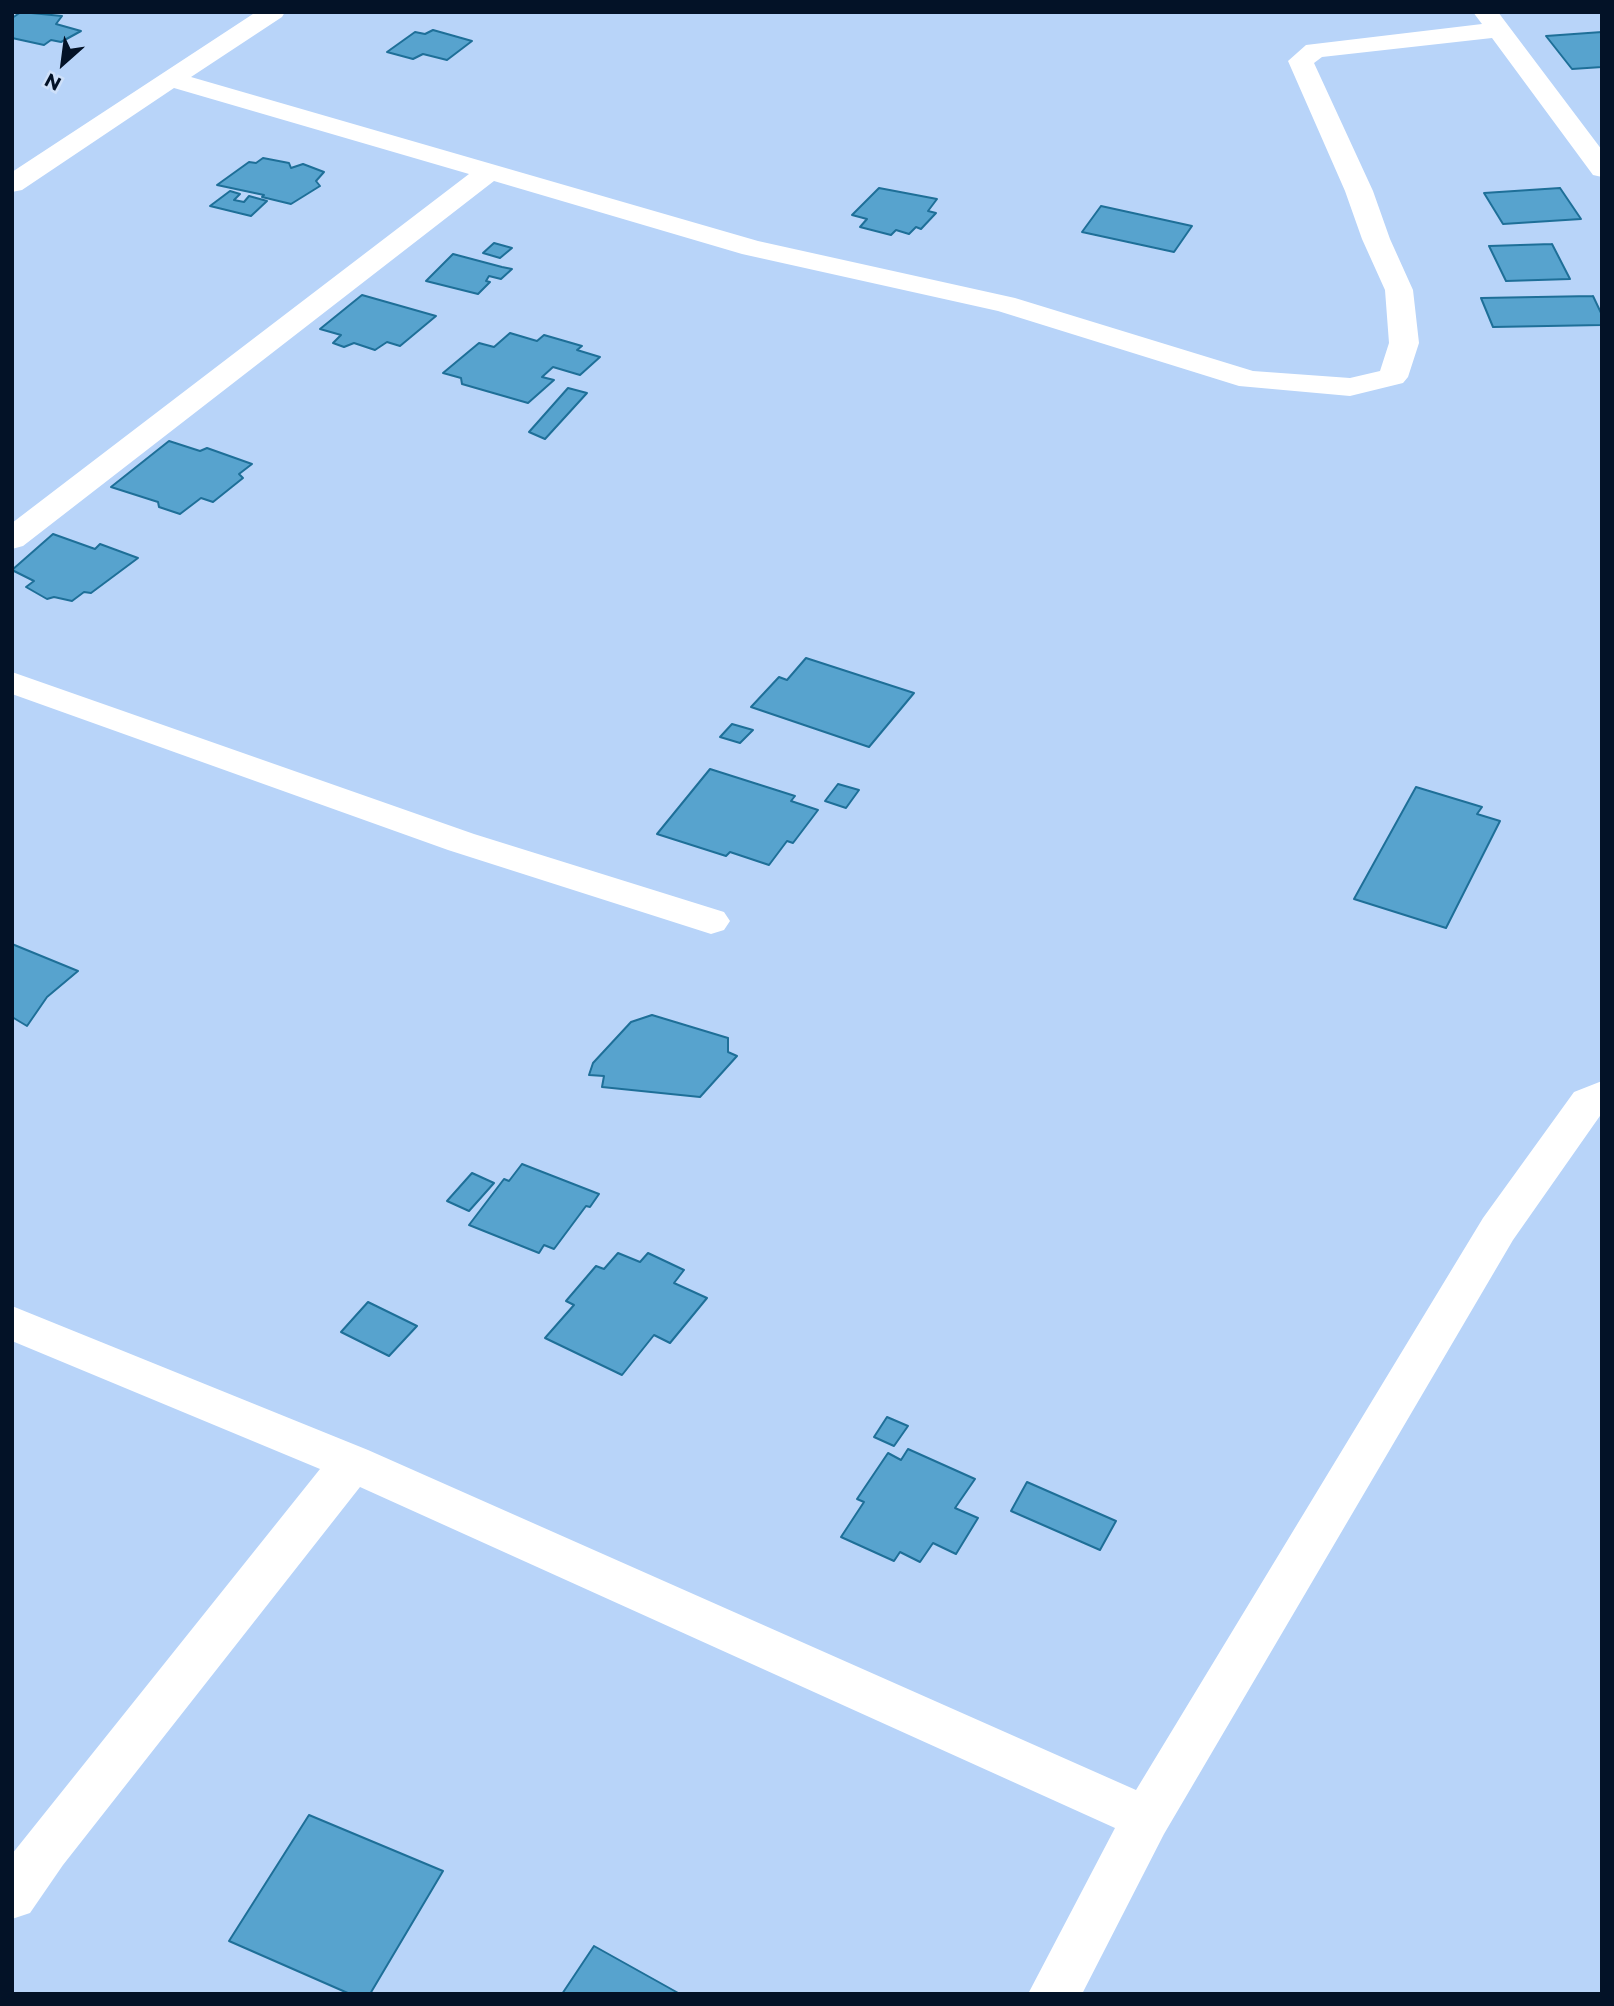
<!DOCTYPE html>
<html>
<head>
<meta charset="utf-8">
<style>
	body { margin:0 }
	#map { position:relative; width:1614px; height:2006px; overflow:hidden; background:#b8d4f9; font-family:Montserrat,sans-serif }
	canvas { display:block }
	.frame { position:absolute; inset:0; border:14px solid #031227; pointer-events:none }
	.north { position:absolute; left:28px; top:28px; width:70px; height:70px; -webkit-text-stroke:5px #cee0f9; paint-order:stroke; rotate:208deg; font-size:19px; font-weight:700; line-height:28px; text-align:center; color:#031227 }
	.north::after { content:''; display:block; margin:auto; width:24px; height:32px; background:#031227; clip-path:polygon(50% 0,100% 100%,50% 72%,0 100%) }
</style>
</head>
<body>
<div id="map">
<canvas width="1614" height="2006"></canvas>
<div class="frame"></div>
<div class="north">N</div>
</div>
<script>
const ctx = document.querySelector('canvas').getContext('2d');
ctx.lineJoin = 'round';
function fill(path, color) {
  ctx.fillStyle = color;
  ctx.fill(path, 'evenodd');
}
function toPath(rows) {
  const path = new Path2D();
  for (const r of rows) {
    path.moveTo(r[0], r[1]);
    for (let i = 2; i < r.length; i += 2) path.lineTo(r[i], r[i + 1]);
  }
  return path;
}
function strokePath(path, color, width, dash) {
  ctx.strokeStyle = color;
  ctx.lineWidth = width;
  ctx.lineCap = dash ? 'butt' : 'round';
  ctx.setLineDash(dash || []);
  ctx.stroke(path);
}
const building = toPath([
	[21,12,62,16,56,24,81,31,61,42,51,40,44,45,12,38,12,18,21,12],
	[433,30,472,41,447,60,423,54,413,59,387,52,415,32,425,34,433,30],
	[1602,32,1602,67,1572,69,1546,36,1602,32],
	[263,158,289,163,291,168,303,164,324,172,316,181,320,186,291,204,262,197,264,195,217,185,249,162,256,163,263,158],
	[879,188,937,199,928,211,936,213,921,229,916,227,909,234,896,230,891,235,860,227,867,219,852,215,879,188],
	[1560,188,1581,219,1503,224,1484,193,1560,188],
	[230,191,240,194,234,200,244,202,249,196,267,201,251,216,210,206,230,191],
	[1101,206,1192,226,1174,252,1082,232,1101,206],
	[494,243,512,248,500,258,483,253,494,243],
	[1552,244,1570,279,1506,281,1489,246,1552,244],
	[453,254,502,267,512,269,501,279,489,276,486,281,490,282,478,294,426,281,453,254],
	[362,295,436,316,400,346,387,342,375,350,354,343,344,347,333,343,341,335,320,329,362,295],
	[1593,296,1602,315,1602,325,1493,327,1481,298,1593,296],
	[510,333,537,341,544,335,582,346,577,350,600,357,580,375,553,367,542,377,554,380,528,403,462,384,461,378,443,373,479,343,494,347,510,333],
	[568,388,587,393,545,439,529,432,568,388],
	[169,441,200,451,207,448,252,464,239,474,243,478,213,502,201,498,180,514,159,507,158,502,111,487,169,441],
	[53,534,95,549,100,544,138,558,91,593,84,592,72,601,54,597,47,599,26,587,34,581,12,570,53,534],
	[806,658,914,693,869,747,751,707,779,677,787,680,806,658],
	[732,724,753,730,740,743,720,737,732,724],
	[710,769,795,796,791,801,818,810,793,843,787,841,769,865,730,852,726,856,657,834,710,769],
	[838,784,859,790,846,808,825,801,838,784],
	[1416,787,1482,807,1477,814,1500,821,1446,928,1354,899,1416,787],
	[12,944,78,971,47,997,27,1026,12,1017,12,944],
	[652,1015,728,1038,728,1052,737,1056,700,1097,602,1087,604,1076,589,1075,593,1063,631,1022,652,1015],
	[522,1164,599,1194,590,1207,586,1206,554,1249,544,1245,539,1253,469,1225,504,1179,509,1181,522,1164],
	[472,1173,494,1183,469,1211,447,1201,472,1173],
	[618,1253,640,1262,648,1253,684,1270,674,1283,707,1298,670,1343,654,1335,622,1375,545,1338,574,1305,566,1301,596,1266,604,1269,618,1253],
	[368,1302,417,1326,389,1356,341,1332,368,1302],
	[887,1417,908,1426,894,1446,874,1437,887,1417],
	[908,1449,975,1479,955,1508,978,1518,956,1554,933,1543,920,1562,900,1552,894,1561,841,1537,864,1502,857,1499,888,1453,901,1460,908,1449],
	[1027,1482,1116,1521,1100,1550,1011,1511,1027,1482],
	[309,1815,443,1871,370,1994,350,1994,229,1941,309,1815],
	[594,1946,680,1994,562,1994,594,1946]
]);
fill(building, '#57a3ce');
strokePath(building, '#1e6f98', 2);
fill(toPath([
	[256,12,285,12,282,17,191,77,758,241,1015,298,1253,371,1350,378,1380,371,1389,343,1385,290,1362,239,1345,191,1288,61,1306,45,1482,24,1473,12,1498,12,1602,150,1602,177,1593,175,1492,38,1322,57,1314,63,1373,191,1390,239,1413,290,1419,343,1408,377,1403,383,1350,396,1239,386,998,311,742,254,494,181,23,546,12,549,12,523,469,174,174,88,22,190,12,192,12,172,256,12],
	[12,672,474,834,724,912,730,921,724,930,711,934,448,850,12,694,12,672],
	[1602,1081,1602,1113,1513,1240,1164,1834,1082,1994,1028,1994,1115,1828,360,1487,63,1865,30,1913,12,1919,12,1854,320,1469,12,1341,12,1306,368,1450,1136,1790,1483,1218,1574,1092,1602,1081]
]), '#fff');
</script>
</body>
</html>
